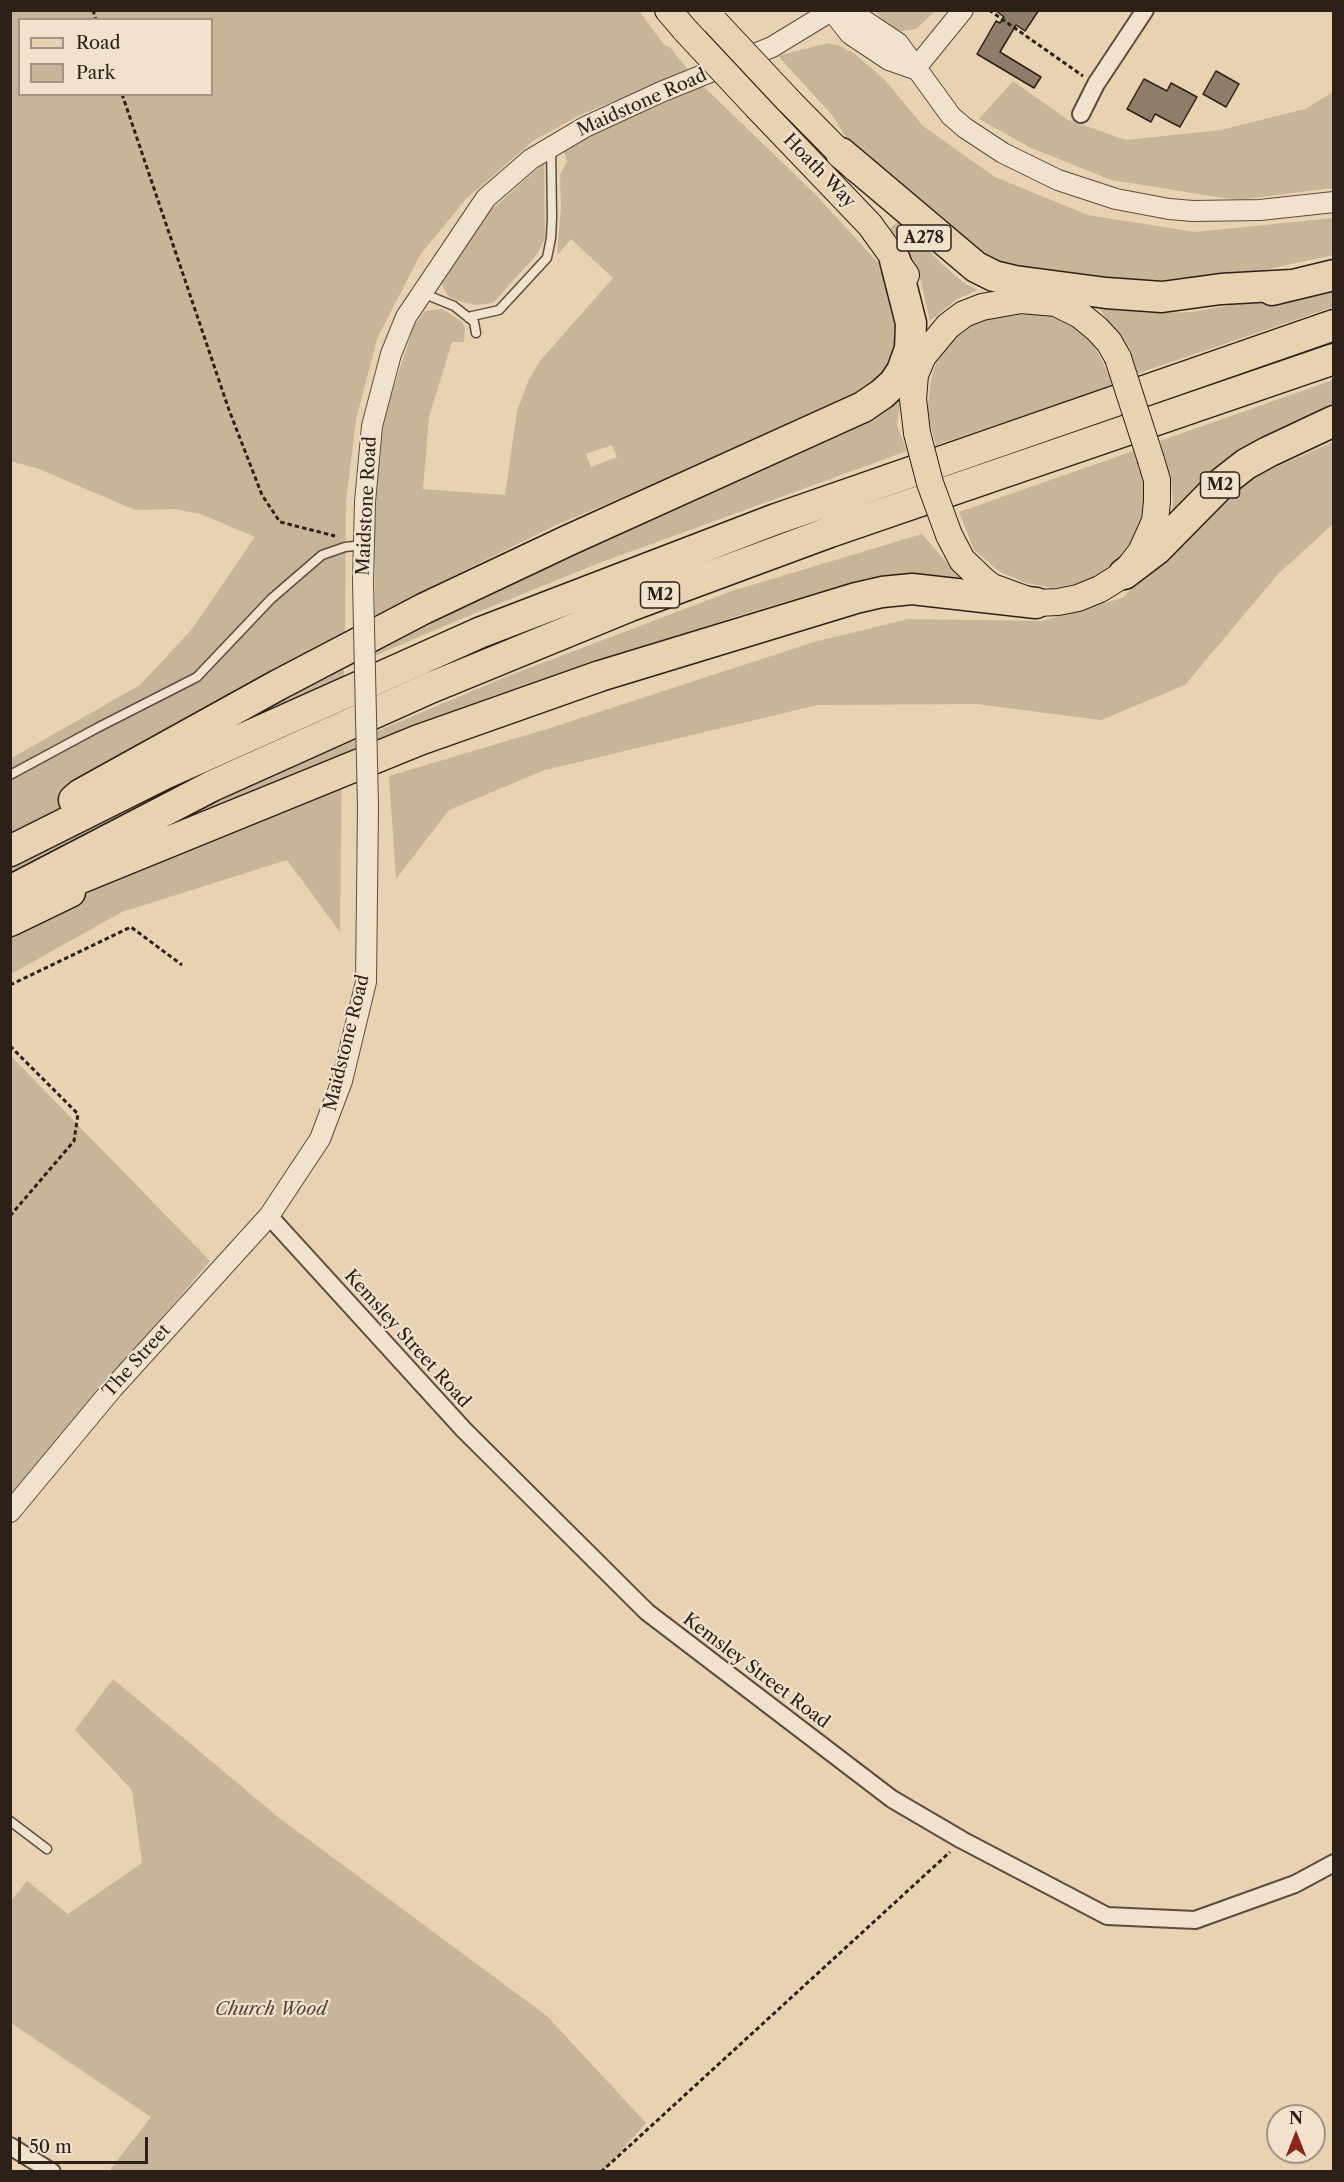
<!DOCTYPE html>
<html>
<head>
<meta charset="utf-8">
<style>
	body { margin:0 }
	#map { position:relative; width:1344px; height:2182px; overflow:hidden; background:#e8d2b2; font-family:"Libre Caslon Text",serif }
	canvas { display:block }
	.frame { position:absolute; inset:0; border:12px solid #2d2019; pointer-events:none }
	.legend { position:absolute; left:18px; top:18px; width:195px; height:78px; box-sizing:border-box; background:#f0e2cd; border:2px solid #a29485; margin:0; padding:8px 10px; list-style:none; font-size:18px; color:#2d2019 }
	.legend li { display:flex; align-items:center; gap:12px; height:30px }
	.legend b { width:30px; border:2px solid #a29485 }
	.north { position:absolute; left:1266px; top:2104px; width:60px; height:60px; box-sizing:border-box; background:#f0e2cd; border:2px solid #a29485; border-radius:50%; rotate:0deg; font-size:16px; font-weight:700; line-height:24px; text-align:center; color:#2d2019 }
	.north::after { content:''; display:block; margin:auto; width:21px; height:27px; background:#8f2418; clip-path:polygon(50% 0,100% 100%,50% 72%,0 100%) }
	.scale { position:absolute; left:18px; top:2137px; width:130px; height:27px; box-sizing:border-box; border:3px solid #2d2019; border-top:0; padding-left:8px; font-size:18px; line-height:21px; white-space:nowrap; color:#2d2019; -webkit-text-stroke:4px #f0e2cd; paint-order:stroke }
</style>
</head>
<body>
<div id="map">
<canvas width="1344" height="2182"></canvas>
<div class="frame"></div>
<ul class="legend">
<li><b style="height:8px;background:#e8d2b2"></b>Road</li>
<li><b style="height:16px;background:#c8b498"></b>Park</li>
</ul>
<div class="north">N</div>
<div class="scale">50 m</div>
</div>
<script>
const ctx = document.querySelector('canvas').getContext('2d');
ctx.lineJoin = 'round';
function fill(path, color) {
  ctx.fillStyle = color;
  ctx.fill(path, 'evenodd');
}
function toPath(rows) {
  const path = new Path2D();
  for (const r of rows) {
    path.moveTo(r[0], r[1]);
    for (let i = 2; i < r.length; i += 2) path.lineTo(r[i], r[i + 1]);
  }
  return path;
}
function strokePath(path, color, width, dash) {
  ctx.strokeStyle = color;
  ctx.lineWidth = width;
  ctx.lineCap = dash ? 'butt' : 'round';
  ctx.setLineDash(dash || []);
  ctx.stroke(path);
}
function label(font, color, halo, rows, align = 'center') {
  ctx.font = font + ' "Libre Caslon Text",serif';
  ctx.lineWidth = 4.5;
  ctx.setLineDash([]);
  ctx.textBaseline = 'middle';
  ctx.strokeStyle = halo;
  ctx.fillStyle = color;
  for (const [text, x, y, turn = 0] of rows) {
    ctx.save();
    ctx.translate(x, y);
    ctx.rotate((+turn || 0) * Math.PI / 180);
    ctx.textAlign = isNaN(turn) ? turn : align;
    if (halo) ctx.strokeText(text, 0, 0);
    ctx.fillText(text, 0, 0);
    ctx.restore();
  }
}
fill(toPath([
	[11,11,639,11,665,46,670,47,689,71,580,115,533,141,466,199,420,255,377,339,356,420,346,502,345,638,881,415,901,397,897,425,907,451,602,562,468,616,344,669,342,746,508,676,732,591,922,534,960,578,868,578,740,615,457,713,342,756,340,932,287,860,122,912,11,974,10,759,140,685,192,629,255,537,201,514,175,509,135,510,39,469,11,461],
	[20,20,212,20,212,94,20,94],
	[875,11,935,11,916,29,902,31,888,26],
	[828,43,838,45,855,54,885,80,923,126,995,177,1088,215,1195,232,1333,218,1333,255,1186,287,985,265,845,136,832,115,778,56],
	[1013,81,1068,120,1126,140,1221,130,1305,109,1333,92,1333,188,1236,200,1111,180,1031,148,979,119],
	[703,86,815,194,883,268,896,297,902,351,872,393,554,526,375,615,375,520,380,429,414,326,425,311,442,309,461,321,465,327,464,342,452,342,429,417,423,489,505,495,517,411,529,379,540,361,613,278,571,239,557,255,561,207,560,175,567,161,564,152,574,144,619,119,676,94],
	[612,445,617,457,591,467,586,454],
	[544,163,545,238,538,253,493,303,475,305,455,300,448,296,442,285,441,280,444,269,490,211],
	[899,221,942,264,964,283,978,290,957,299,930,321,921,282,910,257,890,228],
	[1333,280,1333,307,1136,374,1123,345,1100,309,1154,313,1193,312,1245,302],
	[1044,308,1069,323,1091,340,1114,385,936,445,927,413,931,380,937,360,947,342,967,325,989,313],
	[1333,380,1333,411,1171,521,1173,501,1171,480,1160,441],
	[1333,442,1333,524,1278,574,1185,685,1101,720,976,704,818,705,545,770,449,810,396,879,389,776,547,729,814,642,908,619,1042,621,1122,598,1240,483],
	[1136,450,1141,463,1147,501,1140,530,1122,558,1087,582,1053,588,1026,583,1000,572,974,550,959,512],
	[11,1056,210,1261,11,1494],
	[113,1679,278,1817,547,2016,646,2123,603,2171,109,2171,151,2117,11,2023,10,1902,27,1881,68,1914,142,1863,132,1790,75,1730]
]), '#c8b498');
const building = toPath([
	[995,10,1039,10,1025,31,1016,25,1000,52,1041,77,1034,88,977,54,996,21,1000,23,1004,17,995,10],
	[1216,71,1239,84,1226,107,1203,94,1216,71],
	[1144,79,1167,91,1171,83,1197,97,1180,127,1155,114,1151,122,1127,109,1144,79]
]);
fill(building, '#8e7d69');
strokePath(building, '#2d2019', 1.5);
const service = toPath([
	[422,293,454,306,474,322,476,333],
	[468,317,499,310,547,258,551,238,552,217,551,148],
	[10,775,97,728,197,677,271,599,322,555,345,547,363,545],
	[10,1821,47,1849]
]);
const minor = toPath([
	[1081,114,1096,84,1145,10],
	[269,1216,464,1430,647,1612,892,1799,962,1840,1107,1916,1195,1920,1295,1884,1334,1863],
	[10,2146,52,2172]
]);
const tertiary = toPath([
	[831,10,850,34,889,60,915,69],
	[831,11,859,17,898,43,951,116,965,128,1003,153,1058,180,1116,199,1169,209,1193,211,1260,210,1334,202],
	[915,69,963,10],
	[363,582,365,502,372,426,391,354,406,317,486,198,531,159,585,127,661,92,772,47,831,11],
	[10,1512,113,1388,269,1216,320,1139,342,1081,366,982,368,807]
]);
const primary = toPath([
	[668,10,686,31],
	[788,100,855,168],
	[758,108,870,225,906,275],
	[917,433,913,399,915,375,923,356,948,326,964,314,982,307,1021,300,1056,303,1080,315,1097,329,1109,342,1118,358],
	[949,535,962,560,983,580,992,587,1036,603,1058,602,1078,598,1100,589,1124,574,1141,552,1155,521,1157,501,1157,480,1151,460]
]);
const motorway = toPath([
	[841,153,976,267,994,276,1015,281,1106,293,1162,297,1221,289,1292,285],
	[1272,290,1334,275],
	[1124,574,1157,549,1223,482,1246,464,1268,452,1334,421],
	[74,800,81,794,278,685,423,609,569,540,863,407,882,394,894,383,902,371,910,349,911,323,895,260],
	[10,851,164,774,479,633,776,519,1334,325],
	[10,891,212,786,430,688,630,606,830,532,1334,359],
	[46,892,419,740,600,676,856,598,882,592,912,589,1036,603],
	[10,921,70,892]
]);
strokePath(service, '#5c4c3f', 11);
strokePath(minor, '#5c4c3f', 20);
strokePath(tertiary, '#5c4c3f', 22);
strokePath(primary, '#2d2019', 28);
strokePath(motorway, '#2d2019', 33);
strokePath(toPath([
	[93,10,96,20],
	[989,10,1083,76],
	[122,94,229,410,262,495,280,522,335,536],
	[10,985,131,927,182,965],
	[10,1046,78,1114,74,1141,10,1216],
	[601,2172,950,1852]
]), '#2d2019', 3, [4.5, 3]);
strokePath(service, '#f0e2cd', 8);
strokePath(minor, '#f0e2cd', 16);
strokePath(tertiary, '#f0e2cd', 20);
strokePath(primary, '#e8d2b2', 26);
strokePath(motorway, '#e8d2b2', 30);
const tertiaryBridge = toPath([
	[363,582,368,807]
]);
const primaryBridge = toPath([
	[715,22,788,100],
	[686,31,758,108],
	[1118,358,1151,460],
	[917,433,930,483,949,535]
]);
strokePath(tertiaryBridge, '#5c4c3f', 22, []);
strokePath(primaryBridge, '#2d2019', 28, []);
strokePath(tertiaryBridge, '#f0e2cd', 20);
strokePath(primaryBridge, '#e8d2b2', 26);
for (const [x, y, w] of [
	[924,238,54],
	[1220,485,39],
	[660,595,39]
]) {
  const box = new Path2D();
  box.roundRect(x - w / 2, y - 13, w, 26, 4.5);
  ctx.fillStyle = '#f0e2cd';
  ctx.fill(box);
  strokePath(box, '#2d2019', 1.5);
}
label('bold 16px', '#2d2019', null, [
	["A278",924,238],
	["M2",1220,485],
	["M2",660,595]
]);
label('18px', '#2d2019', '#f0e2cd', [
	["Maidstone Road",642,103,-24],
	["Hoath Way",819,171,46],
	["Maidstone Road",367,506,-87],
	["Maidstone Road",347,1043,-76],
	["Kemsley Street Road",407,1339,48],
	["The Street",137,1361,-48],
	["Kemsley Street Road",756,1671,37]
]);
label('italic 18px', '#544539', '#f0e2cd', [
	["Church Wood",271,2010]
]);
</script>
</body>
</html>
